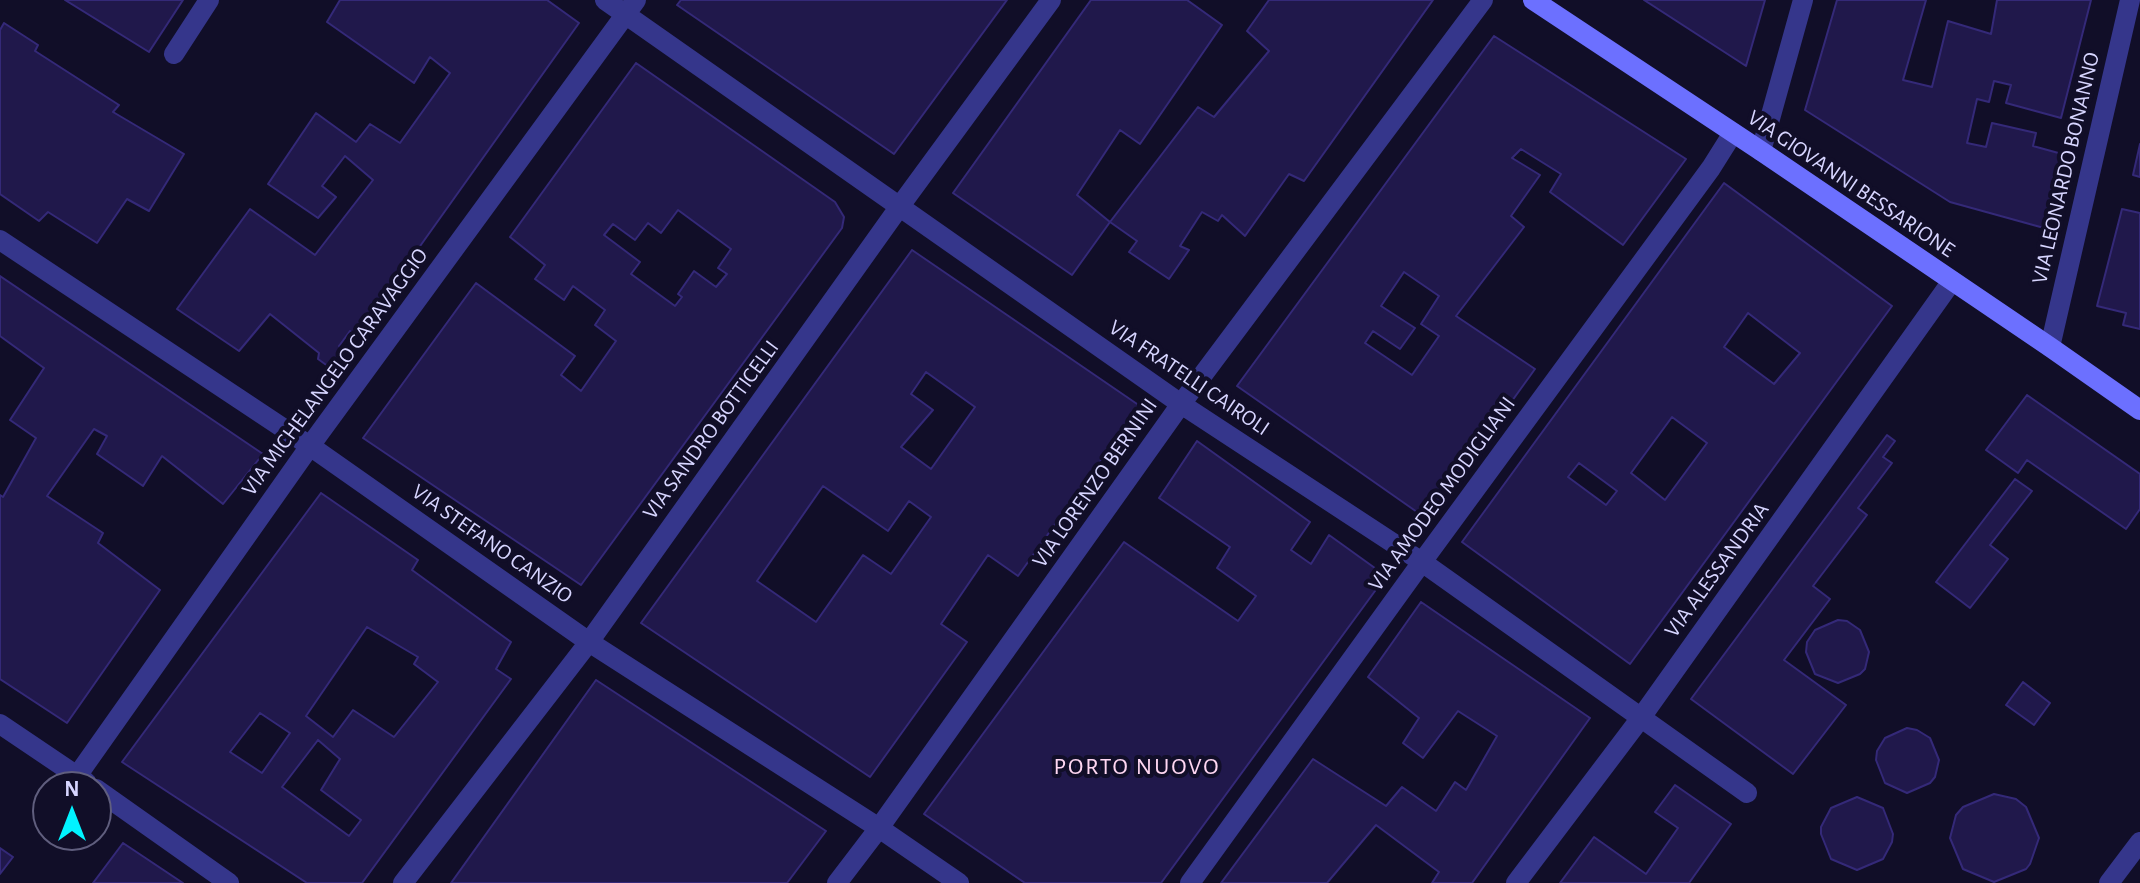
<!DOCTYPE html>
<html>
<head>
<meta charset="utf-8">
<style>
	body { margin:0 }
	#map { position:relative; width:2140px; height:883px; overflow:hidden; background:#110e28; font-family:"Alegreya Sans",sans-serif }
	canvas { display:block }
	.north { position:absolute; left:32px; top:771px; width:80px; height:80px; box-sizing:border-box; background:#110e28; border:2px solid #605e7e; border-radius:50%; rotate:0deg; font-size:22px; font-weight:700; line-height:32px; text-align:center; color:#d7d5ff }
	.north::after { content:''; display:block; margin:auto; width:28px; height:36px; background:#01f3ff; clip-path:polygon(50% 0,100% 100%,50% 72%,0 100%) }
</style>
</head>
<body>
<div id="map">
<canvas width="2140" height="883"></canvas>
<div class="north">N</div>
</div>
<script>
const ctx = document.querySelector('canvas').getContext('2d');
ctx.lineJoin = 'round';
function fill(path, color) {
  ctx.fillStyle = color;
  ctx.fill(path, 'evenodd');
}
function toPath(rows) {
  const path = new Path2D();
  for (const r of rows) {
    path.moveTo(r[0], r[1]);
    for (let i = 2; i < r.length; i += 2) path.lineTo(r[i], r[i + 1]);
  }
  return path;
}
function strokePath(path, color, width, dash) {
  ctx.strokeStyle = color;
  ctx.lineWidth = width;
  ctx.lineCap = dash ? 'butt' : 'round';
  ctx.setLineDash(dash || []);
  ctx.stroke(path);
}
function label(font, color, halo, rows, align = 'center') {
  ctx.font = font + ' "Alegreya Sans",sans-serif';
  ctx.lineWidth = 8;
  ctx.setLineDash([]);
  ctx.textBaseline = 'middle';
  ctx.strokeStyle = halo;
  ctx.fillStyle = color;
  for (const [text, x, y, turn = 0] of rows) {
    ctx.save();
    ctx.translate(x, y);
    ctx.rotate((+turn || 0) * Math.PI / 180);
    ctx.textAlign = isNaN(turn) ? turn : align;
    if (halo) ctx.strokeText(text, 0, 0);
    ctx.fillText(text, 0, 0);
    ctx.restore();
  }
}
const building = toPath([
	[65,0,183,0,149,52,65,0],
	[340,0,547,0,579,23,356,336,350,331,339,346,342,351,329,367,318,359,319,353,270,314,239,351,177,309,250,209,315,255,373,180,345,156,322,186,336,197,318,218,268,184,316,113,356,142,370,124,400,143,450,73,430,57,414,83,327,22,340,0],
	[681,0,1007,0,894,154,677,5,681,0],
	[1091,0,1187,0,1222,25,1140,144,1120,130,1077,195,1110,222,1072,275,953,193,1091,0],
	[1269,0,1433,0,1304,181,1289,174,1245,236,1222,215,1218,221,1202,212,1180,246,1189,250,1169,279,1129,252,1137,241,1110,222,1198,107,1214,117,1269,51,1247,31,1269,0],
	[1644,0,1765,0,1746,66,1644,0],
	[1837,0,1926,0,1903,80,1932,87,1948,21,1991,34,1997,0,2091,0,2061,118,2006,103,2011,85,1994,81,1989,102,1977,99,1967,143,1986,147,1992,123,2036,133,2033,146,2062,154,2044,228,1950,202,1805,110,1837,0],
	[4,23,38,45,35,51,119,105,113,112,184,154,149,211,127,199,97,243,48,212,39,221,0,194,0,30,4,23],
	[1494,36,1686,159,1623,245,1550,192,1561,174,1521,149,1512,158,1540,175,1511,216,1524,227,1456,316,1535,369,1427,519,1237,386,1494,36],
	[1404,272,1439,296,1421,324,1439,336,1412,375,1365,343,1373,331,1400,349,1415,328,1381,306,1404,272],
	[636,63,835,202,844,217,842,228,581,585,363,438,476,283,575,356,561,375,581,391,616,341,595,325,605,310,573,286,564,300,535,279,545,265,510,237,636,63],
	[678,210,731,249,718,268,727,274,716,287,694,271,678,294,682,297,675,306,631,274,640,262,604,235,613,224,635,240,648,223,661,233,678,210],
	[2140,144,2140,177,2133,175,2140,144],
	[1724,183,1892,306,1630,664,1462,542,1724,183],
	[1748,313,1800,353,1774,384,1724,347,1748,313],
	[1672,417,1707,443,1665,500,1631,473,1672,417],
	[1579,463,1617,491,1606,505,1568,477,1579,463],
	[2122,209,2140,213,2140,329,2123,325,2126,313,2097,306,2122,209],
	[912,250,1140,406,1018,576,988,555,941,624,967,642,870,777,641,623,912,250],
	[926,372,975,407,931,469,901,447,933,410,911,394,926,372],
	[823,486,888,531,909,501,931,517,891,574,863,555,816,622,757,581,823,486],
	[0,276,263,454,223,504,162,456,143,486,97,454,107,436,94,429,47,496,103,533,98,543,160,590,67,723,0,679,0,495,3,497,36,438,10,420,44,368,0,336,0,276],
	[2027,395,2140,474,2140,509,2126,529,2027,460,2018,473,1986,450,2027,395],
	[1887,435,1895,441,1883,457,1892,463,1858,508,1867,515,1813,586,1830,599,1784,660,1846,705,1793,774,1691,699,1887,435],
	[1197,441,1310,522,1291,550,1311,564,1329,535,1386,576,1161,883,1025,883,924,814,1124,542,1238,621,1256,596,1217,568,1230,547,1159,498,1197,441],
	[2015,479,2032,491,1990,545,2008,559,1970,608,1936,582,2015,479],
	[321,493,418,560,412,570,511,642,496,669,511,679,362,883,307,883,122,762,321,493],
	[367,627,418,657,414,664,438,682,394,737,353,710,333,737,306,716,367,627],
	[260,713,290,733,262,773,230,752,260,713],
	[318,740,340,759,321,790,361,820,349,836,282,787,318,740],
	[1421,602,1590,718,1472,883,1432,883,1439,872,1376,825,1327,883,1221,883,1313,759,1386,806,1402,787,1436,811,1455,782,1466,790,1497,736,1458,711,1423,758,1403,743,1419,718,1368,677,1421,602],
	[1838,620,1847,621,1860,630,1869,652,1865,669,1860,674,1838,683,1815,674,1806,652,1807,642,1815,630,1838,620],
	[596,680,826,831,787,883,451,883,596,680],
	[2023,682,2050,703,2034,725,2006,705,2023,682],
	[1907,728,1917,730,1930,738,1939,760,1935,777,1930,783,1907,793,1885,783,1876,760,1877,751,1885,738,1907,728],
	[1675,785,1731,824,1689,883,1560,883,1594,837,1646,874,1678,828,1655,812,1675,785],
	[1994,794,2016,799,2026,807,2039,838,2030,864,2026,869,1994,882,1963,869,1950,838,1956,815,1963,807,1994,794],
	[1857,797,1883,808,1893,834,1892,842,1883,859,1857,870,1831,859,1821,834,1821,827,1831,808,1857,797],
	[123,843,183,883,93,883,123,843],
	[0,848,13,857,0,874,0,848]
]);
fill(building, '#20184b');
strokePath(building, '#342978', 2);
strokePath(toPath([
	[605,0,1181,404,1422,562,1747,793],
	[174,54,209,0],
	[1761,151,1803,0],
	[0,240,310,446,589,642,879,828,959,883],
	[2050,347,2130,0],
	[0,724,86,782],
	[77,776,310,446,636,0],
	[96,789,229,883],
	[403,883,589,642,900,206,1051,0],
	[837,883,879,828,1181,404,1483,0],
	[1190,883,1422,562,1711,168,1733,133],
	[1516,883,1640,719,1952,281],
	[2109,883,2140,842]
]), '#35368b', 20);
strokePath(toPath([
	[1533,0,1761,151,2050,347,2140,410]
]), '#6c70ff', 20);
label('22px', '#d7d5ff', '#110e28', [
	["VIA LEONARDO BONANNO",2066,168,-77],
	["VIA GIOVANNI BESSARIONE",1851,184,34],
	["VIA MICHELANGELO CARAVAGGIO",335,372,-54],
	["VIA FRATELLI CAIROLI",1189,378,34],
	["VIA SANDRO BOTTICELLI",711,430,-54],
	["VIA LORENZO BERNINI",1095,483,-55],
	["VIA AMODEO MODIGLIANI",1442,494,-54],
	["VIA STEFANO CANZIO",492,544,35],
	["VIA ALESSANDRIA",1717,570,-54]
]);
ctx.letterSpacing = '2px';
label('24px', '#ffd7f2', '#110e28', [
	["PORTO NUOVO",1137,767]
]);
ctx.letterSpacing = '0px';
</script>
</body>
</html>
